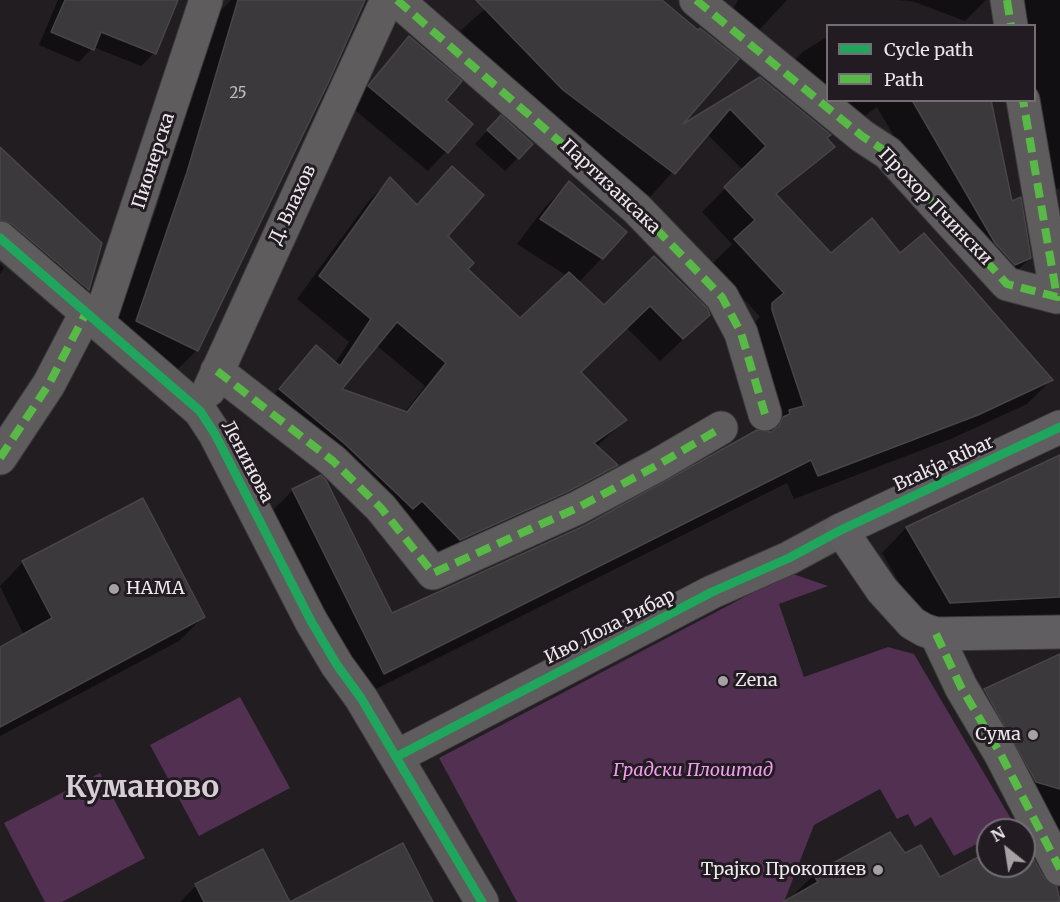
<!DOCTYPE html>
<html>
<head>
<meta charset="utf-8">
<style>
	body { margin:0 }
	#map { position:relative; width:1060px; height:902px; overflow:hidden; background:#211d21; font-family:Merriweather,serif }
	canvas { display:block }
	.legend { position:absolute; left:826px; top:24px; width:210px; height:78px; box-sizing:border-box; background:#221c22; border:2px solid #736e73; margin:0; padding:8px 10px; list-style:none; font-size:18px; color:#ede8ec }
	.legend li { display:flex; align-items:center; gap:12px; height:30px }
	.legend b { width:30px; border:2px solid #736e73 }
	.north { position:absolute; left:976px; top:818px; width:60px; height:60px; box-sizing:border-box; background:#221c22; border:2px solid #736e73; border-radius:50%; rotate:330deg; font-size:16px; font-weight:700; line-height:24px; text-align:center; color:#ede8ec }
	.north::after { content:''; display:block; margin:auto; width:21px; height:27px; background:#a6a1a5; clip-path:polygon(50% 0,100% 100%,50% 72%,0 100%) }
</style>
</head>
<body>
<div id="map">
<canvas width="1060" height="902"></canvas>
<ul class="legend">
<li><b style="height:8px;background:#20a55d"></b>Cycle path</li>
<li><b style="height:8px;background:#58b947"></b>Path</li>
</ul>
<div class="north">N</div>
</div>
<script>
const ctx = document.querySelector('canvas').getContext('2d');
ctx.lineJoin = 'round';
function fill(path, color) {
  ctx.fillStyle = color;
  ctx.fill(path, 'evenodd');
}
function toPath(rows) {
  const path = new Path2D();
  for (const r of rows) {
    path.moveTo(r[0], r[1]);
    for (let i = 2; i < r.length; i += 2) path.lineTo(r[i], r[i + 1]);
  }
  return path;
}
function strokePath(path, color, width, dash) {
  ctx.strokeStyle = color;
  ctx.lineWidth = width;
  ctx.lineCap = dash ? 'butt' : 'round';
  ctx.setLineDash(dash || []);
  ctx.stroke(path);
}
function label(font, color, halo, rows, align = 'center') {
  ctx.font = font + ' Merriweather,serif';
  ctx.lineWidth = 6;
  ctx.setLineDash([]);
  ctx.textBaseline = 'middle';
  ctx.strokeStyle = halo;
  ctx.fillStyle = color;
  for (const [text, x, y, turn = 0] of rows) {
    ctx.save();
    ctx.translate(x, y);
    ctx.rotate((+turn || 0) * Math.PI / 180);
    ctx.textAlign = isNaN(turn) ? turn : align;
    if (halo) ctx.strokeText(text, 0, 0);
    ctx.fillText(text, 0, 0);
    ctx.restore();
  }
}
fill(toPath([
	[790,573,828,586,779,604,804,677,888,647,914,654,1014,824,1003,830,988,830,988,838,954,856,931,817,915,827,908,814,897,819,880,789,814,825,784,902,517,902,439,758],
	[240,697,290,788,199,836,150,745],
	[100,773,145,858,62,902,45,902,4,823]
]), '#523051');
fill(toPath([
	[58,0,175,0,154,53,141,66,93,47,79,62,39,45],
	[231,0,363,0,197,350,168,379,107,351,158,203,213,18],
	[495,0,660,0,677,129,760,79,833,147,776,196,831,255,900,255,1051,380,1027,404,953,438,794,499,787,483,360,697,269,514,293,490,392,615,586,526,768,433,778,422,747,330,760,317,712,264,732,244,702,212,743,170,707,134,650,197,539,114,460,31],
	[738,0,787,0,747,43,726,23],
	[896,0,986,0,965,21,912,1],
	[1019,0,1060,0,1060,191,1059,188,1055,189,1034,100,1034,26,1021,26],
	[828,36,828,100,989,100,1011,203,1030,258,1005,283,970,267,877,107,837,136,778,76,803,52],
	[409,38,444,100,471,124,428,171,350,106],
	[488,130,531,144,505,171,475,144],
	[0,149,101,244,87,289,63,313,0,259],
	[452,168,445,236,466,269,520,320,567,276,517,244,545,207,569,183,602,258,578,283,604,307,654,258,709,315,660,361,627,328,579,373,625,420,596,447,616,465,594,487,437,562,258,412,316,347,335,363,349,342,297,299,368,202,390,179,416,206],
	[376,345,425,386,404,413,339,390],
	[0,264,4,268,0,274],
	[1060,457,1060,620,925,627,882,553,906,528],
	[23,562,204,616,179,641,0,736,0,649,24,635,0,586],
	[1060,656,1060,861,960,715,985,690],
	[890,834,905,855,939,879,988,853,988,866,1024,866,1024,855,1043,879,1056,888,1060,902,791,902,789,899,814,875],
	[196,886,288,902,180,902]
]), '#0007');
const building = toPath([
	[65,0,178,0,156,54,101,32,94,50,51,32,65,0],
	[238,0,365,0,330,79,198,351,136,321,187,172,238,0],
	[476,0,662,0,698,30,700,28,739,59,683,124,760,77,831,135,827,138,835,147,776,194,831,253,872,218,900,253,924,233,1053,380,978,415,818,476,811,460,384,674,292,489,321,475,326,480,392,613,586,525,757,430,771,432,779,426,783,417,790,414,789,410,804,406,772,310,772,303,784,293,734,239,755,220,724,187,766,146,730,109,675,174,563,90,476,0],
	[409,36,462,81,446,100,473,124,448,153,368,86,409,36],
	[912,100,991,100,1012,201,1021,197,1031,258,1015,265,995,243,912,100],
	[501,115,533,144,519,159,487,130,501,115],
	[0,147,102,243,89,290,12,224,0,220,0,147],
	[452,166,484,195,448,236,474,263,468,269,520,318,569,272,604,305,654,256,707,308,710,315,683,339,650,306,581,372,627,420,594,443,618,465,569,491,460,540,422,501,413,509,345,444,279,389,316,345,340,366,371,319,319,276,390,177,417,205,452,166],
	[397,322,446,363,407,412,342,389,397,322],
	[569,181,627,232,603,259,540,219,569,181],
	[1060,455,1060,597,950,603,906,527,1060,455],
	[143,498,205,617,0,727,0,647,52,618,22,561,143,498],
	[1060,654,1060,789,1036,782,984,689,1060,654],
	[890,832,905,853,921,845,940,877,988,852,988,866,1024,866,1024,853,1032,856,1044,878,1057,887,1060,902,783,902,818,882,813,874,890,832],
	[403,843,433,902,204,902,195,884,263,849,290,902,403,843]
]);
fill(building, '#3c393c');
strokePath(building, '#484548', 1.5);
const street = toPath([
	[397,0,637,209,722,297,741,333,765,414],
	[696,0,862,136,888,153,1007,284,1057,297,1023,100],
	[1007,0,1011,26],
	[0,238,200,411,215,434,311,621,337,665,361,698,482,902],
	[99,322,206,0],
	[217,371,333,461,381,508,433,573,577,508,656,466,721,428],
	[209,390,387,0],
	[0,458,49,384,87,311],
	[936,634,961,687,1000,753,1060,869],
	[396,757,712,592,789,558,841,530]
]);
const secondary = toPath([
	[1060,427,841,530,882,590,912,623,924,630,936,634,1060,632]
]);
strokePath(street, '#3d3a3d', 35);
strokePath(secondary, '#3d3a3d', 35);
strokePath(street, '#5e5c5d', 33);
strokePath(secondary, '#615e61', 33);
strokePath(toPath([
	[397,0,637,209,722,297,741,333,765,414],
	[696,0,862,136,888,153,1007,284,1057,297,1023,100],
	[1007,0,1011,26],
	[217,371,333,461,381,508,433,573,577,508,656,466,721,428],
	[0,458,49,384,87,311],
	[936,634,961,687,1000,753,1060,869]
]), '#58b947', 8, [15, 8]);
strokePath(toPath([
	[0,238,200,411,215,434,311,621,337,665,361,698,482,902],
	[396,757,712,592,789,558,841,530,1060,427]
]), '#20a55d', 9);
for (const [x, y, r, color] of [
	[114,589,6,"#a6a1a5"],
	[723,681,6,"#a6a1a5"],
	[1033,735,6,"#a6a1a5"],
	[878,870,6,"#a6a1a5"]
]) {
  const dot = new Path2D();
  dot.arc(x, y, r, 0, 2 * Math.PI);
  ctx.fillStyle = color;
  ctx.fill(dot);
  strokePath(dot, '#221c22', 2);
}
label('15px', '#c1bcc0', null, [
	["25",238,94]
]);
label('18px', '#ede8ec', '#221c22', [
	["Пионерска",154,161,-72],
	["Партизансака",610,187,43],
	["Д. Влахов",293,205,-65],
	["Прохор Пчински",935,207,46],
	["Ленинова",247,462,62],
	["Brakja Ribar",944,464,-25],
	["Иво Лола Рибар",610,627,-27]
]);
label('18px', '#ede8ec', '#221c22', [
	["НАМА",126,589],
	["Zena",735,681],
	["Сума",1021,735,"right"],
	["Трајко Прокопиев",866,870,"right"]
], 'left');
label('italic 18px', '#f39cee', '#221c22', [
	["Градски Плоштад",693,771]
]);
label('bold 30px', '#d6cdd5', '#221c22', [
	["Куманово",142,789]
]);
</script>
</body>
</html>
